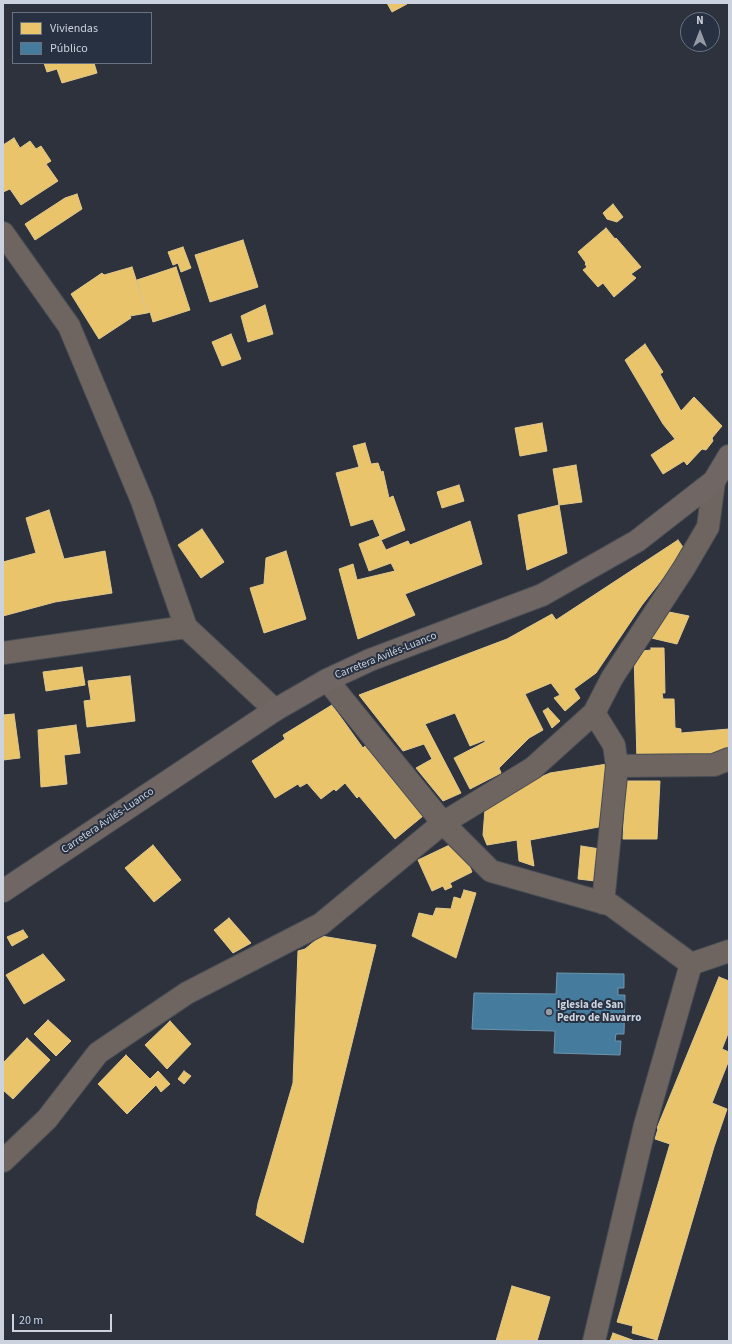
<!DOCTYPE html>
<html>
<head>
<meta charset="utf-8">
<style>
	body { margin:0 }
	#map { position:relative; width:732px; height:1344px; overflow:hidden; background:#2d323c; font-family:"Source Sans 3",sans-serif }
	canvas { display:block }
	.frame { position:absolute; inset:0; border:4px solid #ccd3de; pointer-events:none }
	.legend { position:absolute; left:12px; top:12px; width:140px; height:52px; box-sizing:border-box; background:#273142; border:1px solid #697280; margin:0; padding:5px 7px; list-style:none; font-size:12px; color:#ccd3de }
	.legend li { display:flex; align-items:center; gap:8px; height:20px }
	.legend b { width:20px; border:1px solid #697280 }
	.north { position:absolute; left:680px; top:12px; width:40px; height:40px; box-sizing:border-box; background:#273142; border:1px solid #697280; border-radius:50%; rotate:0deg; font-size:11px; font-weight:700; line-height:16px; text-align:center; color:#ccd3de }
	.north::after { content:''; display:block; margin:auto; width:14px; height:18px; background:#949ba5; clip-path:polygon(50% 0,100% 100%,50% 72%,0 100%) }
	.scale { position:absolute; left:12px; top:1314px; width:100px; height:18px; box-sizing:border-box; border:2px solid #ccd3de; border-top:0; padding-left:5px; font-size:12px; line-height:14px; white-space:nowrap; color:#ccd3de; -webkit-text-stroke:3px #273142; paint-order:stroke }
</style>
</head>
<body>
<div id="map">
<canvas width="732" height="1344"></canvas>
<div class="frame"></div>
<ul class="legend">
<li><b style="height:11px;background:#e9c46a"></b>Viviendas</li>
<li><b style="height:11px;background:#457b9d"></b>Público</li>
</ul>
<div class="north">N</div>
<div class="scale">20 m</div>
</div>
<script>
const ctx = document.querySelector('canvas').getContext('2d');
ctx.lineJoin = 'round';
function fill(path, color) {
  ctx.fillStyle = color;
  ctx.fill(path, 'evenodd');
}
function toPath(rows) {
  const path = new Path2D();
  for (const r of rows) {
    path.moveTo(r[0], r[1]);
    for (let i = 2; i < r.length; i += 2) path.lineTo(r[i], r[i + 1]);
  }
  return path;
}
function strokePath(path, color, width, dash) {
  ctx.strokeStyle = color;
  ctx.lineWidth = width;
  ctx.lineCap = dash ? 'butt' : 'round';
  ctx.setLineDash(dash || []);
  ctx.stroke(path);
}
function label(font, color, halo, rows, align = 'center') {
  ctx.font = font + ' "Source Sans 3",sans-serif';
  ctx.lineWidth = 4;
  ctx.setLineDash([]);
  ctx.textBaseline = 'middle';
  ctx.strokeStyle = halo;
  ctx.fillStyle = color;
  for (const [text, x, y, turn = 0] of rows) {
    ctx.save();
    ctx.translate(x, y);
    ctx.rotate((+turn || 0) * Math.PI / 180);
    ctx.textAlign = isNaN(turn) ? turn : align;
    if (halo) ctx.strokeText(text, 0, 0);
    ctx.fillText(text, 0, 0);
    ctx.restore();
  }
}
const homes = toPath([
	[387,3,407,3,407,4,392,12,387,3],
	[44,63,94,63,97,73,62,83,57,69,47,72,44,63],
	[14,138,20,148,30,141,36,149,41,146,51,161,46,164,58,181,21,205,10,189,3,192,3,145,14,138],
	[77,194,82,209,35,240,25,224,65,198,77,194],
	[613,204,623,217,617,222,607,219,603,213,613,204],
	[606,228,615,239,616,238,641,267,631,274,636,278,614,297,603,283,598,287,583,270,587,267,585,264,586,263,578,252,606,228],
	[243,240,258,287,210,302,195,255,243,240],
	[183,247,191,268,181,272,178,263,173,265,168,252,183,247],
	[132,267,147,313,130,316,131,318,99,339,71,294,102,273,104,275,132,267],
	[176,267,190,310,153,322,150,312,147,313,137,280,176,267],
	[265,305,273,334,248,342,241,316,265,305],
	[231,334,241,359,222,366,212,342,231,334],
	[645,344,663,372,660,374,681,411,694,397,722,426,712,438,713,441,706,450,702,449,687,465,684,461,663,474,651,455,675,439,663,424,625,360,645,344],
	[542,423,547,451,520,456,515,428,542,423],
	[365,443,371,464,378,463,381,472,383,471,389,498,393,496,405,530,381,540,386,550,408,541,410,545,470,521,482,564,405,594,415,615,358,639,339,569,353,564,357,580,395,571,391,563,369,571,359,544,380,536,373,519,351,526,336,473,359,467,353,446,365,443],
	[576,465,582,502,559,505,553,469,576,465],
	[459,485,464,501,442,508,437,492,459,485],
	[559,505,567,553,527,570,518,515,559,505],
	[49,510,64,559,105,551,112,593,55,602,3,616,3,562,36,553,26,518,49,510],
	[202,529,224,562,201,578,178,545,202,529],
	[678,540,685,550,642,605,596,673,574,689,580,698,565,711,554,698,560,695,551,683,525,694,543,730,529,738,499,768,501,773,470,789,454,758,485,742,485,740,470,746,455,713,425,724,461,793,443,801,416,768,432,759,424,744,403,751,359,695,507,639,552,614,556,620,678,540],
	[286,551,306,619,264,633,250,588,264,584,266,558,286,551],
	[664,611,689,616,677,644,647,637,664,611],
	[651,648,664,648,665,693,662,693,663,699,674,699,675,728,681,729,681,733,729,729,729,751,718,756,637,760,634,655,642,655,642,651,651,650,651,648],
	[82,667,85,685,46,691,43,672,82,667],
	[130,676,135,721,87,727,84,701,91,700,88,681,130,676],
	[332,705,363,748,365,746,423,816,395,839,359,796,357,798,345,783,336,791,334,789,321,799,307,783,300,787,298,784,275,798,252,761,285,739,283,735,332,705],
	[548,708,560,721,552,728,543,711,548,708],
	[14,714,20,758,3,760,3,715,14,714],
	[76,725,80,753,64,755,67,784,41,787,38,730,76,725],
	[607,764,604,826,530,840,534,866,519,861,517,840,487,845,483,835,485,809,490,799,550,773,607,764],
	[626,781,660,781,657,839,623,839,626,781],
	[458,841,472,872,450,883,452,887,445,890,443,886,432,891,418,860,458,841],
	[153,845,181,880,154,902,125,868,153,845],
	[581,846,600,849,595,881,578,879,581,846],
	[464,890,476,893,456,958,412,936,419,913,433,916,436,908,451,909,454,897,461,899,464,890],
	[229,918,251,943,233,953,214,930,229,918],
	[23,930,28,937,12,946,7,937,23,930],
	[321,936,376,945,303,1243,256,1215,258,1203,293,1083,298,951,305,949,321,936],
	[43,954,65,980,24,1004,6,975,43,954],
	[719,977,729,981,729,1031,722,1049,729,1052,729,1060,712,1103,727,1109,714,1147,657,1340,632,1333,633,1326,617,1322,670,1144,655,1139,658,1129,657,1128,719,977],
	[48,1020,71,1041,56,1056,34,1034,48,1020],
	[170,1021,191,1044,167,1069,145,1045,170,1021],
	[27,1038,50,1060,13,1099,3,1090,3,1063,27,1038],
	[126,1055,150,1079,158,1071,170,1084,161,1092,156,1085,127,1114,98,1084,126,1055],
	[184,1071,191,1076,184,1084,178,1079,184,1071],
	[512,1286,550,1297,537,1341,496,1341,512,1286],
	[613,1333,635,1341,610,1341,613,1333]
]);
fill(homes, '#e9c46a');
strokePath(homes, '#e0c88d', 1);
const public = toPath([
	[557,973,624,974,624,988,618,988,618,995,625,995,624,1034,616,1034,615,1041,621,1041,620,1055,554,1053,555,1031,472,1029,474,993,556,994,557,973]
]);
fill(public, '#457b9d');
strokePath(public, '#6e95b0', 1);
const street = toPath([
	[3,233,69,326,142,501,186,627],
	[3,653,186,627,275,710],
	[327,680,443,823,491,871,611,905,691,964,645,1125,594,1341],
	[594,713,614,745,617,766,603,903],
	[617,766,714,765,729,759],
	[691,964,729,951],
	[3,1161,47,1119,98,1053,187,993,321,924,443,823,533,768,594,713,612,678,684,568,708,527,714,481]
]);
const secondary = toPath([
	[3,891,275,710,327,680,370,660,542,595,637,541,714,481,729,456]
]);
strokePath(street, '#484d54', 24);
strokePath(secondary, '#484d54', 24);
strokePath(street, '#6e6561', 22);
strokePath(secondary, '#706765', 22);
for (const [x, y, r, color] of [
	[549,1012,4,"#949ba5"]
]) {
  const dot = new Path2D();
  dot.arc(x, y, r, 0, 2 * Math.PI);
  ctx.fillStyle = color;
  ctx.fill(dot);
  strokePath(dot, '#273142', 1.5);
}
label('11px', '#ccd3de', '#273142', [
	["Carretera Avilés-Luanco",386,656,-22],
	["Carretera Avilés-Luanco",108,821,-34]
]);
label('bold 11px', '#ccd3de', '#273142', [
	["Iglesia de San",557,1006],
	["Pedro de Navarro",557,1019]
], 'left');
</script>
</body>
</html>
